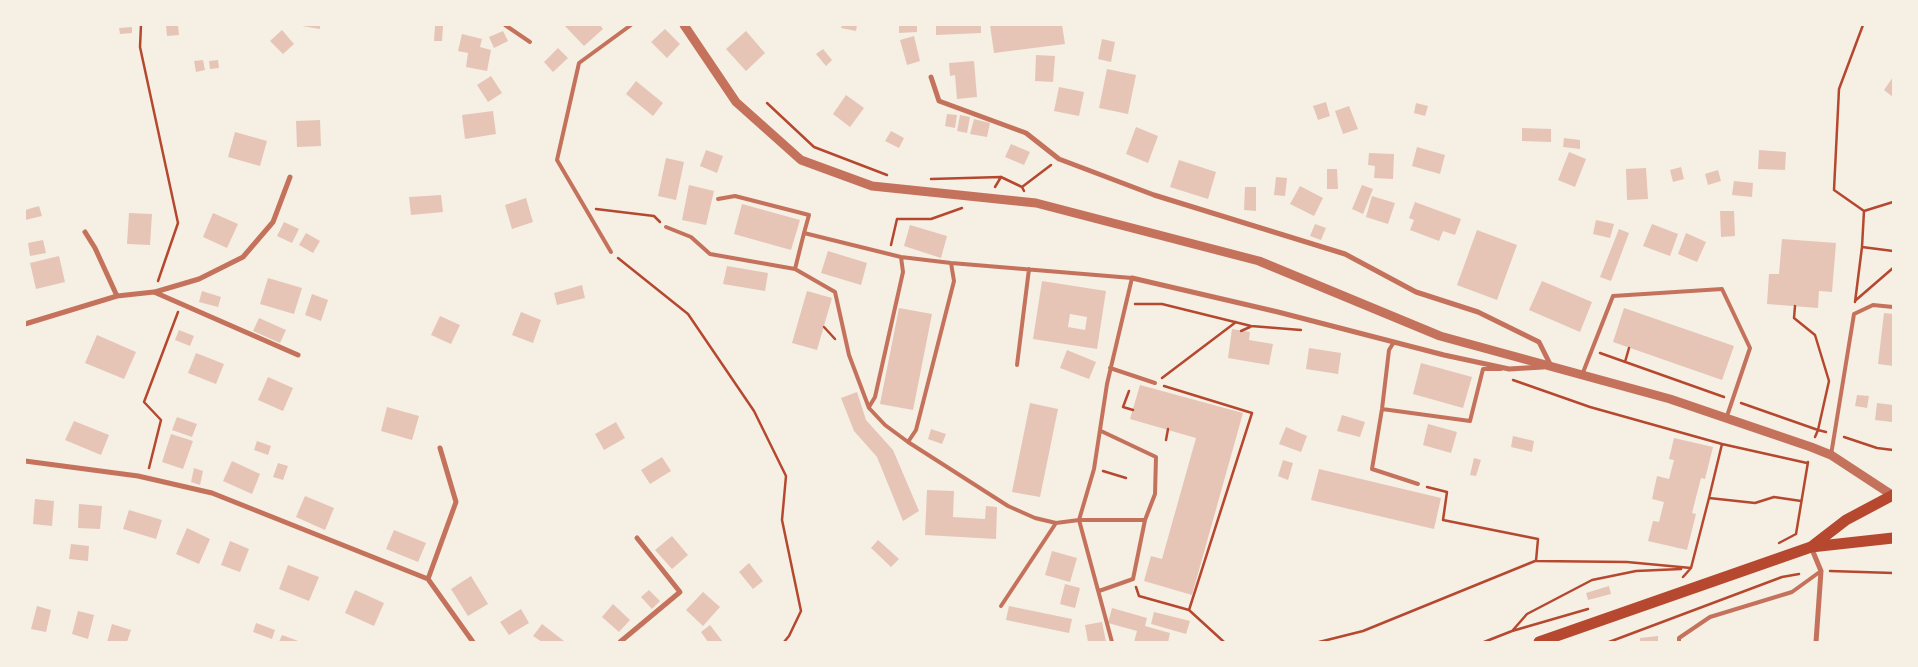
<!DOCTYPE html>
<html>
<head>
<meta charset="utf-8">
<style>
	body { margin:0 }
	#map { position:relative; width:1918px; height:667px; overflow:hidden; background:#f6efe4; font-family:Barlow,sans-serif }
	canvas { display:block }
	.frame { position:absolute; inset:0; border:26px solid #f6efe4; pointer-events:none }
</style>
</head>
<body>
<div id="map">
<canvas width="1918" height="667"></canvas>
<div class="frame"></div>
</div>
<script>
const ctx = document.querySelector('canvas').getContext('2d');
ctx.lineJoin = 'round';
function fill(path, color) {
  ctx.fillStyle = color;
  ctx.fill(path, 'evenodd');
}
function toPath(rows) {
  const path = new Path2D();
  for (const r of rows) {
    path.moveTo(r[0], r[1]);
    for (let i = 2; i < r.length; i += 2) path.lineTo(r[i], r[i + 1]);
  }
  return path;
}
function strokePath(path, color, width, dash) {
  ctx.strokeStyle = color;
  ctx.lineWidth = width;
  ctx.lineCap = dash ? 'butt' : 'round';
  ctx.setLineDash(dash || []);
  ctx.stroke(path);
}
fill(toPath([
	[178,25,179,35,167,36,166,26],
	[296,25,320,25,320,29],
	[564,25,600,25,603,29,584,46],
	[842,25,857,25,856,31,841,28],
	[899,25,917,25,917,32,899,33],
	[936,25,981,25,981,33,936,35],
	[990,25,1062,25,1065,44,994,53],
	[435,26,443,26,442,41,434,41],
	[132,27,132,33,120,34,119,28],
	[665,29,680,44,667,58,651,42],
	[282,30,294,44,283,54,270,41],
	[503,31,508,41,494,48,489,37],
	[746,31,765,53,746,71,726,49],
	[462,34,482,39,480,47,491,50,487,71,466,67,468,53,458,51],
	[914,36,920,61,907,65,900,40],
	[1102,39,1115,42,1111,62,1098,59],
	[558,48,568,58,553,72,544,62],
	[823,49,832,60,826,66,816,54],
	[1036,55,1055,56,1053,82,1035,81],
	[203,60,205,70,196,72,194,61],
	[218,60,219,68,210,69,209,61],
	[974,61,977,97,957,99,955,75,950,76,949,63],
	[1107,69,1136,75,1128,114,1099,108],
	[491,76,502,93,488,102,477,85],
	[1893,77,1893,97,1884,90],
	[636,81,663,103,653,116,626,94],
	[1059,87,1084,92,1079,116,1054,111],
	[846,95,864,108,850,127,833,114],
	[1326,102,1330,116,1318,120,1313,106],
	[1416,103,1428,106,1425,116,1414,113],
	[1349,106,1358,129,1343,134,1335,111],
	[493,111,496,134,465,139,462,115],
	[947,114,957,115,955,128,945,126],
	[960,115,970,117,967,133,957,131],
	[974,119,990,123,987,137,970,134],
	[320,120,321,146,297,147,296,121],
	[1136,127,1158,136,1148,163,1126,154],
	[1522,128,1551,129,1551,142,1522,141],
	[891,131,904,138,899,148,885,141],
	[235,132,267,141,260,166,228,157],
	[1564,138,1580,140,1580,149,1563,147],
	[1011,144,1030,152,1024,165,1005,157],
	[1417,147,1445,155,1440,174,1412,166],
	[706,150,723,156,717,173,700,166],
	[1759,150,1786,152,1785,170,1758,169],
	[1569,152,1586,159,1575,187,1558,180],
	[1369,153,1394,154,1393,179,1374,178,1375,166,1368,165],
	[666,158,684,162,676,200,658,196],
	[1179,160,1216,172,1208,199,1170,187],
	[1681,167,1684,179,1673,182,1670,170],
	[1646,168,1648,199,1627,200,1626,169],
	[1327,169,1337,169,1338,189,1327,189],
	[1718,170,1721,181,1708,185,1705,174],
	[1276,177,1287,178,1285,196,1274,195],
	[1734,181,1753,183,1752,197,1732,195],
	[689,185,714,191,706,225,682,220],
	[1362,185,1373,189,1363,214,1352,209],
	[1300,186,1323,198,1314,216,1290,204],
	[1245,187,1256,187,1256,211,1244,210],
	[441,195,443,212,411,215,409,197],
	[1372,196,1395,203,1388,224,1366,217],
	[526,198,533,222,512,229,505,205],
	[1415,202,1461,219,1455,235,1443,231,1439,241,1410,230,1414,220,1409,218],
	[742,204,800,220,791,250,734,234],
	[39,206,42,216,25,220,25,210],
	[1720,211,1734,211,1735,236,1721,237],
	[129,213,152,214,150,245,127,244],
	[213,213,238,224,227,248,203,237],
	[1596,220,1614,224,1610,238,1593,234],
	[284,222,299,229,292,243,277,236],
	[1315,224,1326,228,1321,240,1310,236],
	[1652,224,1678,234,1670,256,1643,246],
	[910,225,947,236,941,258,904,246],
	[1619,229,1629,233,1611,281,1600,277],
	[1477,230,1517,245,1497,300,1457,285],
	[306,233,320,241,313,253,299,245],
	[1686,233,1706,242,1697,262,1678,254],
	[1782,239,1836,243,1832,292,1819,291,1818,308,1767,304,1769,274,1779,274],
	[43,240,46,253,30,256,28,243],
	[828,251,867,263,861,285,821,273],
	[59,256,65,282,36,289,30,263],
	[727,266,768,273,765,291,723,284],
	[268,278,302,288,294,314,260,304],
	[1042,281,1106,291,1097,349,1033,339],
	[1070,314,1087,317,1085,330,1068,327],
	[1542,281,1592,302,1580,332,1529,310],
	[582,285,585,298,557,305,554,293],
	[202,291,221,297,218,307,199,302],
	[807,291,832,298,817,350,792,343],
	[312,294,328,300,321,321,305,315],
	[899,308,932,314,913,410,880,404],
	[1624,308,1734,346,1722,380,1613,342],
	[521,312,541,320,533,343,512,335],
	[1884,313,1893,314,1893,366,1878,364],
	[440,316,460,325,451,344,431,335],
	[259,318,286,330,280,343,253,331],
	[1232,329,1250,332,1249,340,1273,344,1269,365,1228,358],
	[179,330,194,336,190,346,175,340],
	[97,335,136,352,124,379,85,363],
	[1309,348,1341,353,1338,374,1306,369],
	[1067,350,1096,362,1089,379,1060,368],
	[196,353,224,364,216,384,188,373],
	[1421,363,1472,377,1463,408,1413,394],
	[268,377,293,388,283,411,258,400],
	[1140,385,1243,413,1192,595,1144,581,1151,556,1162,559,1196,438,1130,419],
	[857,392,866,420,893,450,919,511,903,521,877,457,854,431,841,398],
	[1857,395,1869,396,1867,408,1855,406],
	[1030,403,1058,409,1040,497,1012,492],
	[1877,403,1893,405,1892,422,1875,420],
	[387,407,419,416,412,440,381,431],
	[1342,415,1365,422,1360,437,1337,431],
	[177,417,197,424,192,437,172,430],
	[74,421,109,435,101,455,65,440],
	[616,422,625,438,604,450,595,434],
	[1428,424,1457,432,1451,453,1423,445],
	[1286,427,1307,436,1301,452,1279,444],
	[931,429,946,434,942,444,928,439],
	[171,434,193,441,183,469,162,462],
	[1513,436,1534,441,1532,452,1511,447],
	[1674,438,1713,447,1705,479,1701,478,1692,513,1696,514,1687,550,1648,541,1653,521,1659,522,1664,502,1652,499,1657,476,1669,479,1674,460,1669,459],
	[257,441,271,446,268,455,254,450],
	[662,457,671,471,650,484,641,470],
	[1474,458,1481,460,1476,476,1470,475],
	[1283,460,1293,463,1288,480,1278,476],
	[232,461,260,474,252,494,223,481],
	[278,463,288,466,283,480,273,477],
	[194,468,203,471,200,485,191,482],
	[1319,469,1441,498,1434,529,1311,500],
	[927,490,954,491,953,517,985,519,986,506,997,507,996,539,925,535],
	[305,496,334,508,325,530,296,517],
	[35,499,54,501,52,526,33,524],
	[79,504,102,506,100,529,78,528],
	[129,510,162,520,156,539,123,529],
	[187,528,210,539,199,564,176,554],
	[394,530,426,543,418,562,386,549],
	[672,536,688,555,672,569,655,550],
	[878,540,899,559,891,567,871,548],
	[230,541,249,549,240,572,221,565],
	[71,544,89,546,88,561,69,559],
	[1052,551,1077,558,1070,582,1045,575],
	[749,563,763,581,753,589,739,572],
	[288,565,319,577,309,601,279,589],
	[471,576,488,604,468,616,451,589],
	[1065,584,1080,588,1075,608,1060,604],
	[1609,586,1611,594,1588,600,1586,593],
	[355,590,384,603,374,626,345,613],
	[649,590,660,601,652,609,641,597],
	[703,592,720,607,703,626,686,610],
	[613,604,630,620,619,632,602,617],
	[37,606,51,610,46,632,31,629],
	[1009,606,1072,619,1069,633,1006,620],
	[1112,608,1147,618,1145,626,1170,633,1168,642,1134,642,1137,631,1108,623],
	[521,609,529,623,509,635,500,622],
	[78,611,94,615,88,639,72,634],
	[1154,612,1190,621,1186,634,1151,624],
	[1102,622,1106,642,1088,642,1085,625],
	[256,623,275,630,272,639,253,632],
	[112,624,131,630,127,642,107,642],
	[542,624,564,641,563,642,542,642,533,636],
	[710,625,723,642,708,642,701,632],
	[282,635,301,642,279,642],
	[1658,636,1658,642,1640,642,1640,638]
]), '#e6c5b7');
strokePath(toPath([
	[141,25,140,47,178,223,158,281],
	[1863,25,1839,89,1834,190,1864,211],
	[767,103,814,147,887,175],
	[931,179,1001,177,1022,187,1024,191],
	[995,187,1001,177],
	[1022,187,1051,165],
	[596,209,654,216,660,222],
	[891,245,897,219,931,219,962,208],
	[1862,247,1864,211,1893,202],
	[618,258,688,314,754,411,786,476,782,520,801,611,789,636,784,642],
	[1856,300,1893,268],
	[1855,302,1862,247,1893,251],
	[1135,304,1162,304,1251,326,1301,330],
	[824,327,835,339],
	[1241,331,1250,327],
	[1600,353,1724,397],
	[1625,362,1629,348],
	[1162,378,1236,322],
	[1513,380,1590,407,1722,444,1807,463],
	[1129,391,1123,407,1133,410],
	[1741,403,1818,430,1829,381,1815,335,1794,318,1795,306],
	[1815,437,1818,430,1826,432],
	[1844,437,1877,448,1893,450],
	[1166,440,1168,429],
	[149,468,161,420,144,402,178,312],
	[1103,471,1126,478],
	[1427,487,1447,492,1443,520,1538,539,1536,561,1627,562,1691,568,1709,498,1755,503,1774,497,1801,501],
	[1709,498,1722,444],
	[1779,543,1796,534,1808,462],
	[1830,571,1893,573],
	[1683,577,1691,568],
	[1136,587,1139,596,1189,610,1252,413,1164,386],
	[1189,610,1224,642],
	[1513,630,1527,614,1592,580,1636,571,1681,569],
	[1319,642,1363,631,1535,561],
	[1484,642,1512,631,1588,609],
	[1609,642,1782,577,1799,574]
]), '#b5482f', 2.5);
strokePath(toPath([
	[505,25,530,42],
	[718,199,735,196,809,215,804,233],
	[666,227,691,237,710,254,795,269],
	[804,233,901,257,951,263,1132,278,1107,384,1094,469,1079,520,1056,523,1035,518,1008,506,908,442,885,425,869,408,849,355,835,292,795,269,804,233],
	[611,252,557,160,579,63,631,25],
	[1394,342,1389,350,1382,409,1372,469,1418,484],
	[1017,365,1029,269],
	[1110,368,1155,383],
	[1582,375,1613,296,1722,289,1750,348,1726,419],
	[869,407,875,397,903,272,901,257],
	[1382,409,1470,421,1483,369,1501,369],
	[1101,431,1156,457,1155,494,1145,520,1079,520,1112,642],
	[908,442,916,430,954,281,951,263],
	[1831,455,1854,314,1873,305,1893,307],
	[1099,591,1133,579,1145,520],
	[1001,606,1056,523],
	[1679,642,1679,638,1710,617,1792,592,1821,571]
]), '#c5725c', 4);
strokePath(toPath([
	[931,77,939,101,1026,133,1059,159,1154,195,1345,254,1416,292,1478,312,1539,342,1551,366],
	[85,232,95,248,117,296],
	[1132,278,1278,312,1444,355,1509,369,1543,367],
	[155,292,199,279,243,257,273,222,290,177],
	[25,324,117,296,154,292,298,355],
	[25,461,138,476,212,493,428,579],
	[1811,547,1821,571,1816,642],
	[428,579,456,502,440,448],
	[428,579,473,642],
	[620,642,680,592,637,538]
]), '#c5725c', 5);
strokePath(toPath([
	[684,25,736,102,801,160,872,186,1036,203,1259,261,1440,336,1670,399,1811,447,1831,455,1892,495]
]), '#c5725c', 9);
strokePath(toPath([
	[1811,547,1846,520,1893,495],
	[1539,642,1811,547,1893,538]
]), '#b5482f', 11);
</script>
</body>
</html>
